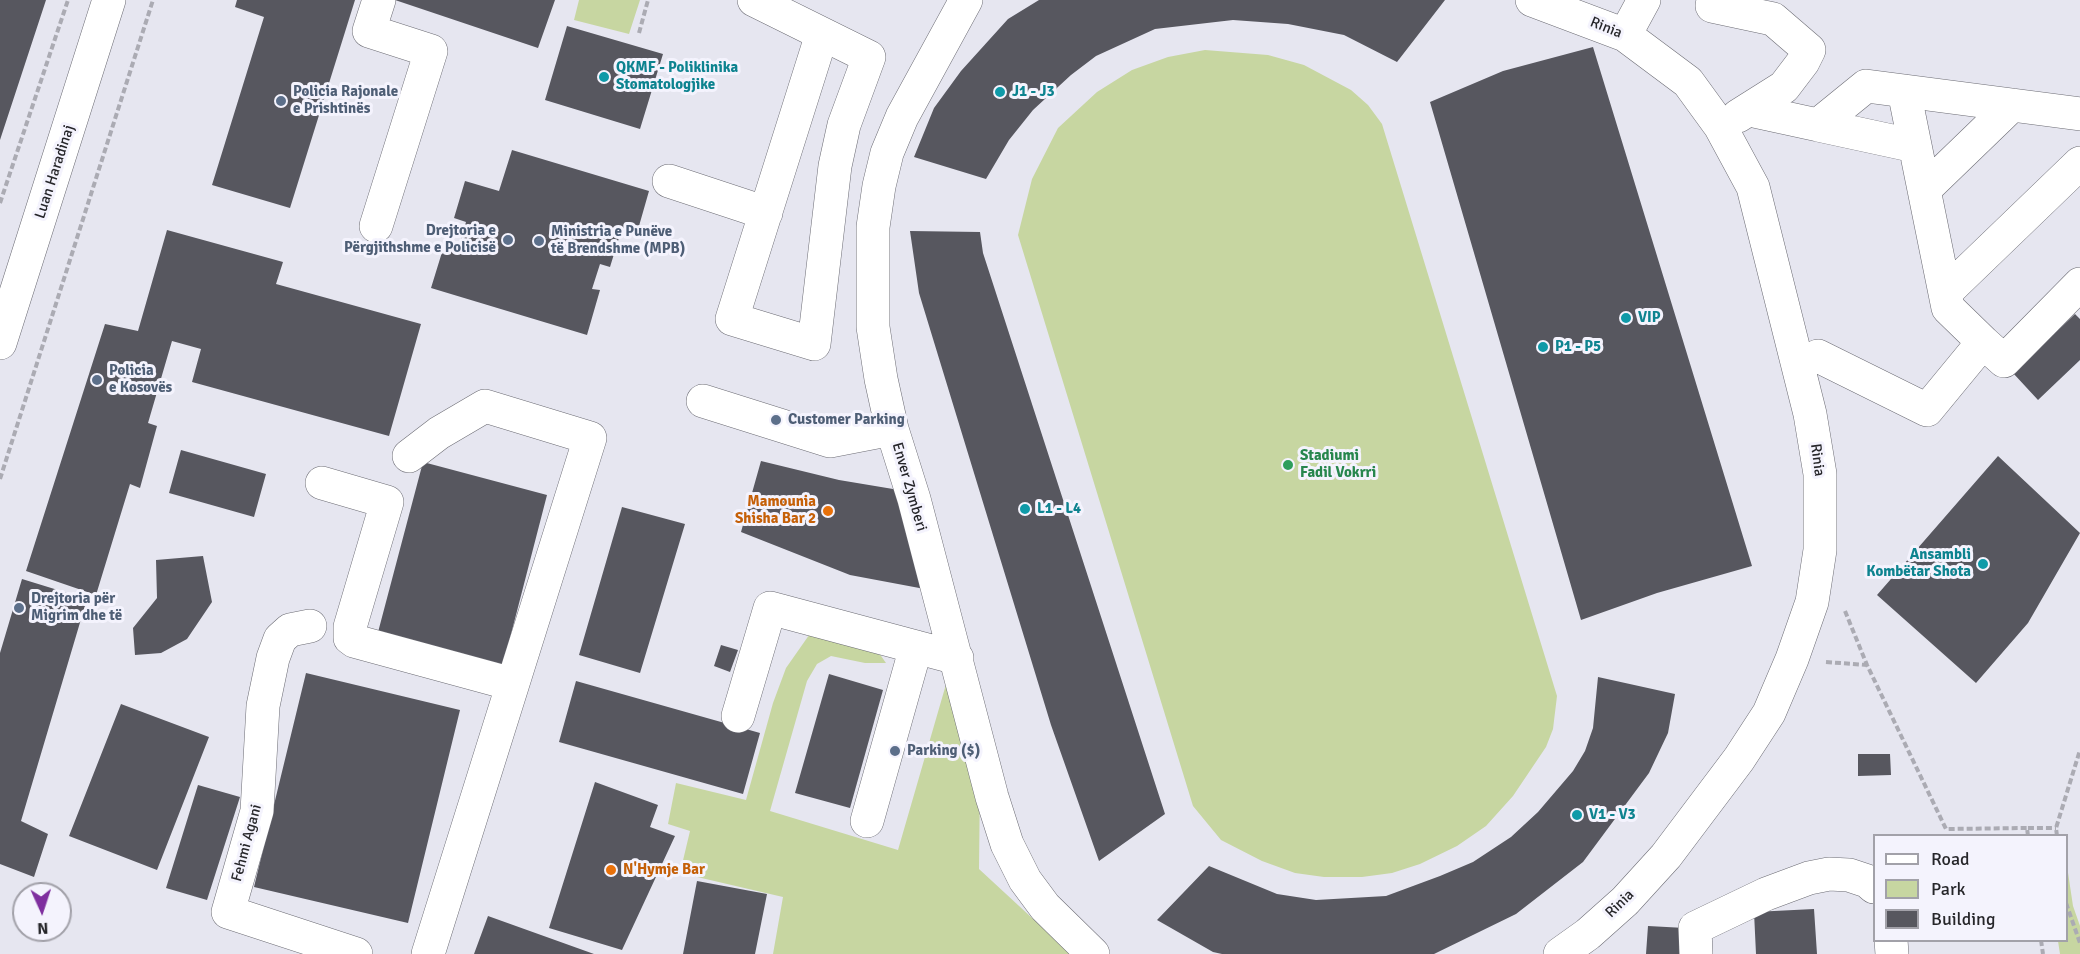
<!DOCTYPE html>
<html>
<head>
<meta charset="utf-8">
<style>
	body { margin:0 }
	#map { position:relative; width:2080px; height:954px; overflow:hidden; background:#e6e6f0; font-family:Signika,sans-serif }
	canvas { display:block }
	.legend { position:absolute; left:1873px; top:834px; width:195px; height:108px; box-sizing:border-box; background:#f4f3fd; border:2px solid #a2a1a9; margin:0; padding:8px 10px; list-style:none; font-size:18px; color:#26262a }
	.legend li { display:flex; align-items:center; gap:12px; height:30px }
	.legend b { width:30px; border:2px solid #a2a1a9 }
	.north { position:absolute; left:12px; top:882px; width:60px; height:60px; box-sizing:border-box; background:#f4f3fd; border:2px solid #a2a1a9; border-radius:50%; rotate:177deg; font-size:16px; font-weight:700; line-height:24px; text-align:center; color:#26262a }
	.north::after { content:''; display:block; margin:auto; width:21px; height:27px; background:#7f2f9f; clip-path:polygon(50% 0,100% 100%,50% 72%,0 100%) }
</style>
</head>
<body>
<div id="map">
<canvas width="2080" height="954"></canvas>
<ul class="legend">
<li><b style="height:8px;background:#fff"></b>Road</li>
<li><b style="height:16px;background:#c7d6a1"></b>Park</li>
<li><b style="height:16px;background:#57575f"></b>Building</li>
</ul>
<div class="north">N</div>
</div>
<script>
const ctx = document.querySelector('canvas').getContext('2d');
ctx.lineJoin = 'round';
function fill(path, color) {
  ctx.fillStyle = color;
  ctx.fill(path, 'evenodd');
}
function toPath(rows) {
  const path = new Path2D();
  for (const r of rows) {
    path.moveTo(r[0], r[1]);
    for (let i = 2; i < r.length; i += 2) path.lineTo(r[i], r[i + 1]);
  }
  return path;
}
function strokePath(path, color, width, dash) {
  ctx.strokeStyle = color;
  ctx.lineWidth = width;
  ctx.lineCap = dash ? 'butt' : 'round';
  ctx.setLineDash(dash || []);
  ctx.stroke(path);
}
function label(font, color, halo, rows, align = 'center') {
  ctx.font = font + ' Signika,sans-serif';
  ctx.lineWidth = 6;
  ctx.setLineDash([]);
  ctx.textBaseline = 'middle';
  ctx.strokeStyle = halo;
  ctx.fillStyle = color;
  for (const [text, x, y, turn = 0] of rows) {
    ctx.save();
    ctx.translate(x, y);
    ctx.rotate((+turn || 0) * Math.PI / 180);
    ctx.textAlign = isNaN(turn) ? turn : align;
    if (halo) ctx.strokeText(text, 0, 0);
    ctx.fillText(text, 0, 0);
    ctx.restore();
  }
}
fill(toPath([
	[579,0,640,0,629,34,574,20],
	[1205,50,1268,55,1304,65,1351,90,1368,105,1382,124,1557,696,1553,729,1546,747,1513,796,1486,826,1457,846,1420,864,1392,873,1362,877,1324,877,1295,873,1262,861,1221,840,1193,806,1018,235,1032,179,1058,128,1097,92,1132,70,1168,57],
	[814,628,874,646,886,663,865,663,831,656,817,664,807,681,770,811,898,850,949,674,980,778,979,869,1071,954,773,954,783,897,680,873,690,831,668,824,676,783,746,800,773,703,786,668],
	[2067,866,2073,906,2080,926,2080,954,2060,954,2058,941,2066,940]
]), '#c7d6a1');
fill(toPath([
	[0,0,46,0,0,140],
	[237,0,355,0,290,208,212,185,264,17,235,7],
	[395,0,555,0,538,48],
	[1039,0,1445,0,1397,62,1344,35,1288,24,1233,20,1155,29,1096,56,1071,75,1033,110,1009,140,986,179,914,157,934,108,961,71,1008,19],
	[567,26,663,54,640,129,545,100],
	[1593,47,1752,566,1657,593,1581,620,1430,102,1503,71],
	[512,150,649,191,637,233,622,228,610,267,600,264,592,289,600,290,587,335,431,288,443,249,457,253,466,222,454,218,465,181,499,191],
	[167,230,283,262,276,284,421,324,389,436,192,382,201,349,172,341,148,423,157,426,140,488,130,484,96,595,26,571,105,324,138,331],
	[910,231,980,232,983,253,1165,814,1099,861,1051,725,919,293],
	[2075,314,2080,319,2080,360,2038,400,2013,373],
	[181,450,266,474,254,517,169,493],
	[1998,456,2080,533,2028,623,1976,683,1877,595],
	[761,461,839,480,905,491,930,590,850,575,741,532],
	[423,462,547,495,502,669,377,636],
	[622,507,685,524,640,673,579,655],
	[203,556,212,602,187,639,161,653,135,655,133,628,157,598,156,560],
	[22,579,87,599,21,821,48,834,34,877,0,864,0,653],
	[721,645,738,650,730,672,714,666],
	[306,673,460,710,408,923,254,887],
	[829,674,883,690,850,808,795,793],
	[1598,677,1675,694,1668,733,1649,773,1583,862,1516,914,1434,954,1222,954,1213,952,1157,920,1209,866,1277,894,1316,900,1386,896,1440,876,1473,862,1511,837,1538,812,1573,771,1585,751,1593,728],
	[576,681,760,733,743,794,559,742],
	[121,704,209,737,157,870,69,836],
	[1858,754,1890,754,1891,775,1858,776],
	[595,782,658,805,650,827,675,836,622,950,549,928],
	[198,785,240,797,207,900,166,888],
	[697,881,767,894,755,954,683,954],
	[1814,909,1817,954,1756,954,1754,912],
	[488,916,594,954,474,954],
	[1648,926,1685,928,1684,954,1646,954]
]), '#57575f');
const minor = toPath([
	[754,0,869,57,844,125,835,166,814,344,732,319,822,34],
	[966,0,902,117,887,153,879,186,873,227,873,327,881,379,892,429,914,499,992,797,1007,844,1025,880,1045,907,1093,954],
	[1532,0,1625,35,1688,82,1720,126,1753,187,1810,414,1820,474,1820,550,1812,602,1792,659,1769,713,1739,759,1666,856,1625,901,1588,934,1560,954],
	[1713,0,1712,6,1773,19,1809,50,1803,62,1784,87,1738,116],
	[1625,35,1644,0],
	[1749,110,1818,125,1866,86,2080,114],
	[1818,125,1915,146],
	[669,181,766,213],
	[1924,190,2012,105],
	[376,226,431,51,369,31,379,0],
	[1945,293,2080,163],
	[1983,342,2004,361,2080,284],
	[1818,356,1927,410,1983,342,1948,308,1904,91],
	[703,401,830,441,892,429],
	[409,456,439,433,485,406,590,438,428,954],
	[322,483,387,502,350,627,350,638,354,641,512,684],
	[310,626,290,630,280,639,273,658,263,706,257,811,228,912,356,954],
	[738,716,770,608,957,658],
	[867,821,916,647],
	[1891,940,1892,954],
	[1696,954,1695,928,1766,894,1809,878,1829,874,1849,875,1867,881,1874,887]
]);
const major = toPath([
	[0,343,109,0]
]);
strokePath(minor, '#6c6c74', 34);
strokePath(major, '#6c6c74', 34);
strokePath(toPath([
	[639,33,648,0],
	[0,203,68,0],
	[0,479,153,0],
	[1845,611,1867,665,1946,829,2027,828],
	[1826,662,1867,665],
	[2028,836,2027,828,2056,828],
	[2057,836,2056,828,2080,750],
	[2066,903,2080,943],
	[2041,940,2043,954]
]), '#ababb3', 4, [6, 3]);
strokePath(minor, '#fff', 33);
strokePath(major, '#fff', 33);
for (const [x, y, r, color] of [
	[604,77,6,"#0f9aa8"],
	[1000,92,6,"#0f9aa8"],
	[281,101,6,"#5c6f8a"],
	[508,240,6,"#5c6f8a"],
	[539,241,6,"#5c6f8a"],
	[1626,318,6,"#0f9aa8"],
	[1543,347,6,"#0f9aa8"],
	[97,380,6,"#5c6f8a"],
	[776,420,6,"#5c6f8a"],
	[1288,465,6,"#2e9e5b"],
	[1025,509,6,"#0f9aa8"],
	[828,511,6,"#e8710a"],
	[1983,564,6,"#0f9aa8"],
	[19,608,6,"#5c6f8a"],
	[895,751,6,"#5c6f8a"],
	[1577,815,6,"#0f9aa8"],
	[611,870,6,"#e8710a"]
]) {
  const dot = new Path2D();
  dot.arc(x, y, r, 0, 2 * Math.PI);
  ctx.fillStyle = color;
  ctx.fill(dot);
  strokePath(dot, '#f4f3fd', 2);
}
label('15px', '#26262a', '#f4f3fd', [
	["Rinia",1606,28,22],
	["Luan Haradinaj",55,172,-72],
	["Rinia",1817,460,83],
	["Enver Zymberi",909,487,74],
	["Fehmi Agani",247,843,-75],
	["Rinia",1620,904,-44]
]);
label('bold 15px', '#0d838f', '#f4f3fd', [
	["QKMF - Poliklinika",616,68],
	["Stomatologjike",616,85],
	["J1 - J3",1012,92],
	["VIP",1638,318],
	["P1 - P5",1555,347],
	["L1 - L4",1037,509],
	["Ansambli",1971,555,"right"],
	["Kombëtar Shota",1971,572,"right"],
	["V1 - V3",1589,815]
], 'left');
label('bold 15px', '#4e5e75', '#f4f3fd', [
	["Policia Rajonale",293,92],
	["e Prishtinës",293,109],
	["Drejtoria e",496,231,"right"],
	["Përgjithshme e Policisë",496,248,"right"],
	["Ministria e Punëve",551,232],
	["të Brendshme (MPB)",551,249],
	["Policia",109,371],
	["e Kosovës",109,388],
	["Customer Parking",788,420],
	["Drejtoria për",31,599],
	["Migrim dhe të",31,616],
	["Parking ($)",907,751]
], 'left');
label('bold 15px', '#27864d', '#f4f3fd', [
	["Stadiumi",1300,456],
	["Fadil Vokrri",1300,473]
], 'left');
label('bold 15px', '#c56008', '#f4f3fd', [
	["Mamounia",816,502],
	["Shisha Bar 2",816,519],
	["N'Hymje Bar",623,870,"left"]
], 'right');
</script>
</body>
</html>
